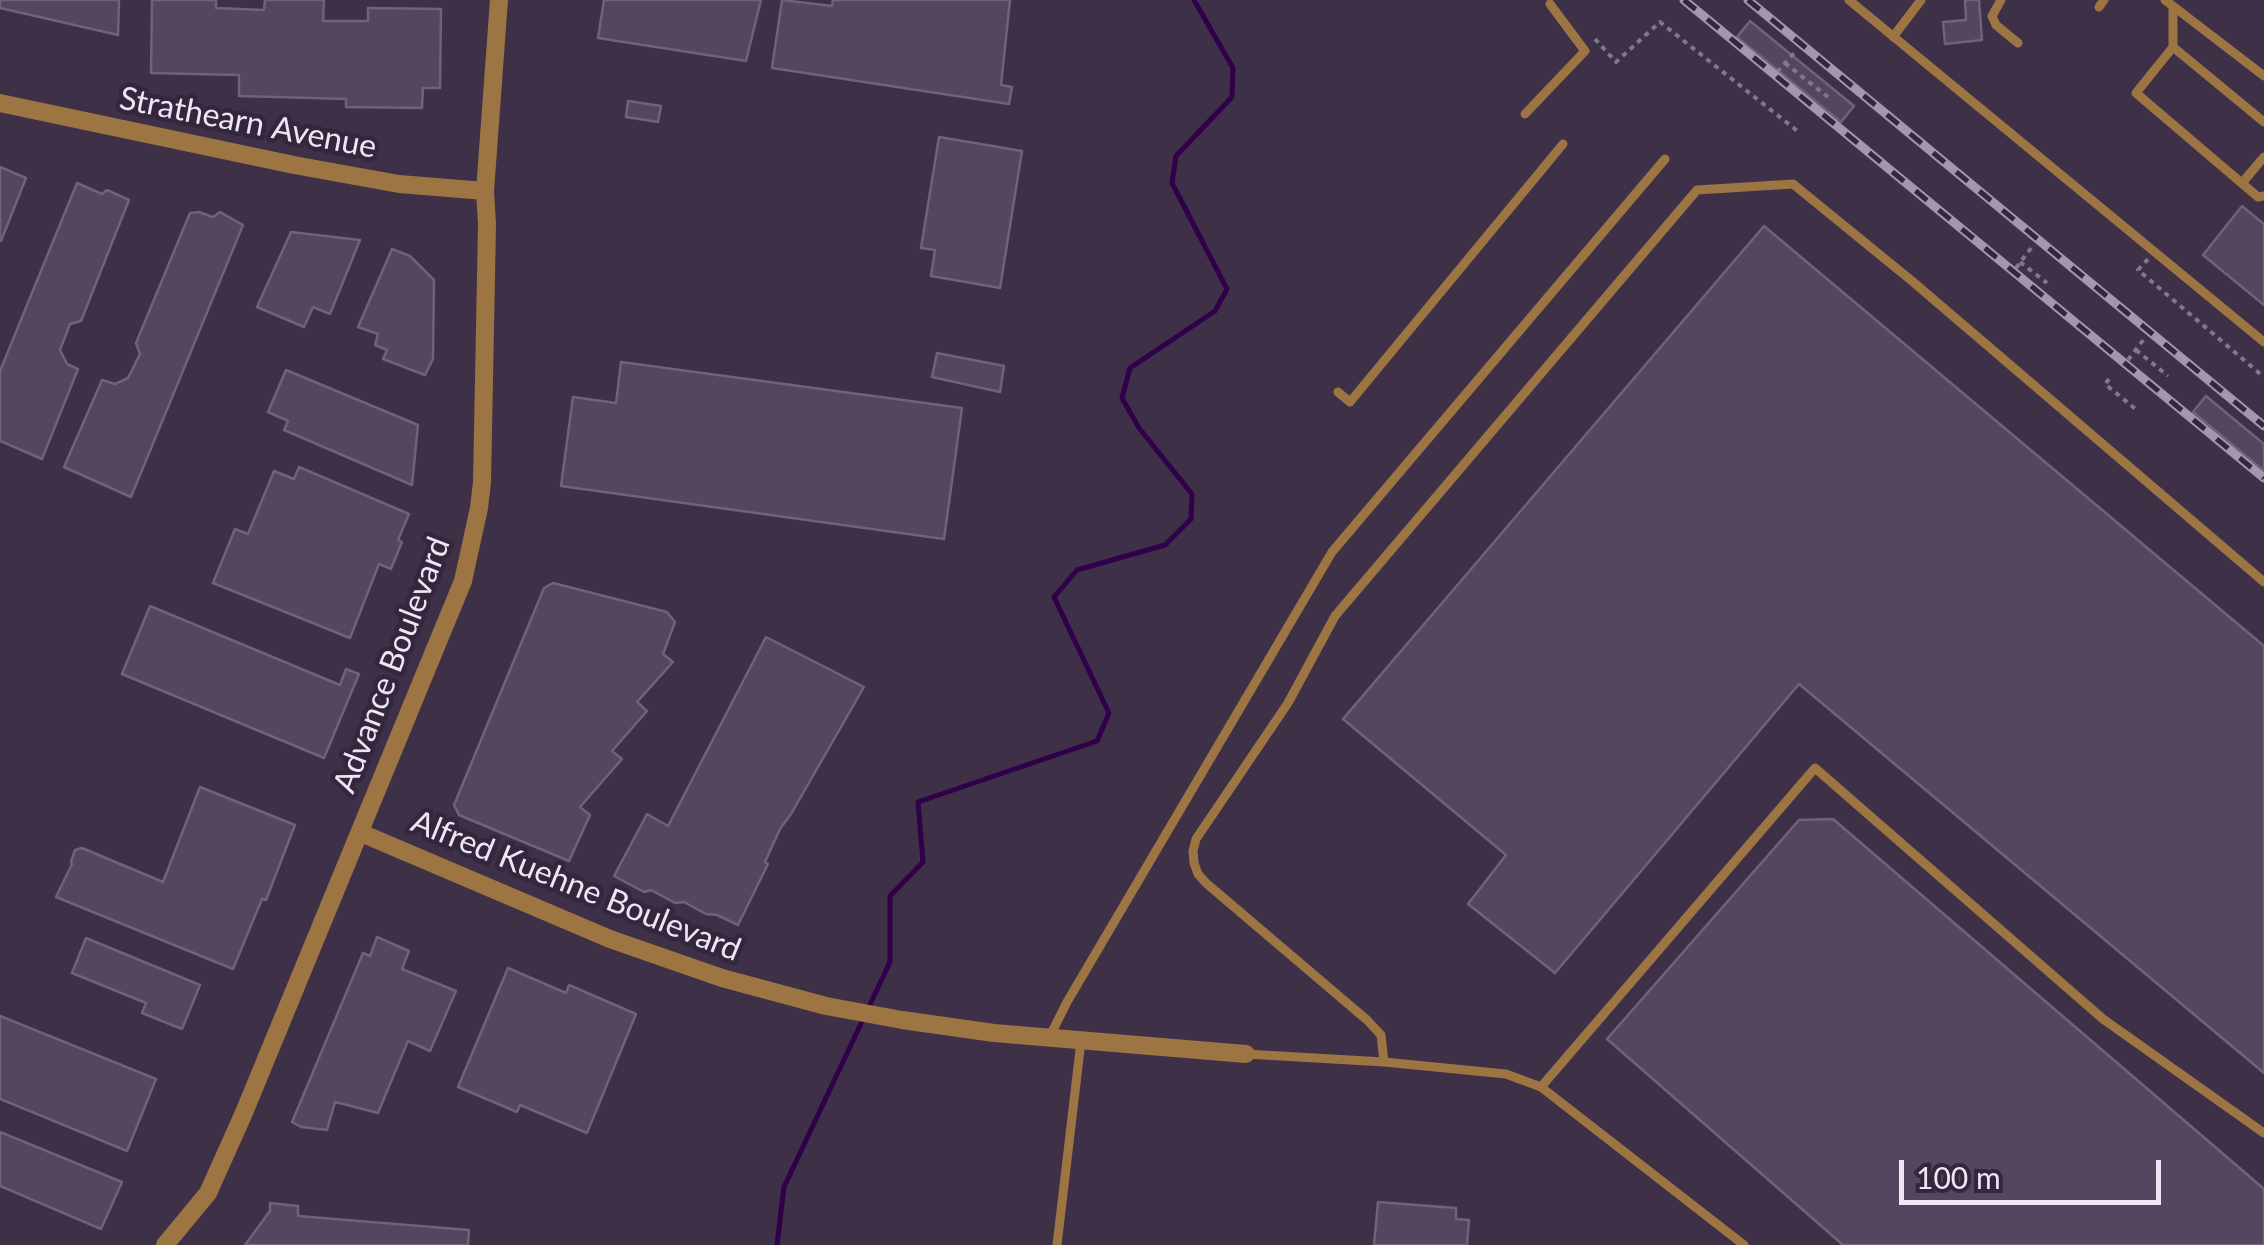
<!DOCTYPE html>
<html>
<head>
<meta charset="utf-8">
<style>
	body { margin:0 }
	#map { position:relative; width:2264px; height:1245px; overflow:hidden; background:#3d3047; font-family:Lato,sans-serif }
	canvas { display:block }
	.scale { position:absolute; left:1899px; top:1160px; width:262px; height:45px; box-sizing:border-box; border:5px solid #eee6f5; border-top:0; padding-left:12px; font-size:30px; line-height:35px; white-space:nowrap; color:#eee6f5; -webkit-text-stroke:8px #33263d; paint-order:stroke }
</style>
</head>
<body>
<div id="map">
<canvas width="2264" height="1245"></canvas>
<div class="scale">100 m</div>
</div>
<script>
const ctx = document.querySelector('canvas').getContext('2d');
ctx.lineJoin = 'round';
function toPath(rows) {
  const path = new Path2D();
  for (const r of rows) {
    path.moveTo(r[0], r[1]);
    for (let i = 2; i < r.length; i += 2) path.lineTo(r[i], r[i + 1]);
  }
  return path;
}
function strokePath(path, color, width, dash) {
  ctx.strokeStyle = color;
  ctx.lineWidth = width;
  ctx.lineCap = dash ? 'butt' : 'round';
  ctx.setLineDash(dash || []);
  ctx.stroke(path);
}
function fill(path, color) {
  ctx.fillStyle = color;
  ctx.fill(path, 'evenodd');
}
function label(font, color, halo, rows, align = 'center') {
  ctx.font = font + ' Lato,sans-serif';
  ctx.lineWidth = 9;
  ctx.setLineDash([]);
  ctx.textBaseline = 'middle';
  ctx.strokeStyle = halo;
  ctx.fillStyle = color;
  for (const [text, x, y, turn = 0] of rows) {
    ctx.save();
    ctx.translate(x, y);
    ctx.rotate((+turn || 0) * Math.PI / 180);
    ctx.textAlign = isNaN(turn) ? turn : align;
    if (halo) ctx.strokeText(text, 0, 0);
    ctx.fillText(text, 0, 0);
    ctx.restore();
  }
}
strokePath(toPath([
	[777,1245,784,1187,890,962,890,896,923,862,918,802,1097,741,1109,713,1054,597,1077,570,1165,545,1191,519,1192,494,1139,428,1122,398,1130,368,1215,311,1227,289,1172,183,1176,156,1232,97,1233,68,1194,0]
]), '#30004a', 5);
const building = toPath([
	[0,0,119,0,118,35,0,8,0,0],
	[152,0,216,0,216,8,264,10,265,0,324,0,323,21,368,21,368,8,441,9,440,88,423,88,422,108,346,107,346,99,239,96,239,75,151,73,152,0],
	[604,0,761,0,746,61,598,38,604,0],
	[782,0,832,6,833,0,1010,0,1001,85,1012,87,1009,104,772,68,782,0],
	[1965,0,1979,0,1982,40,1945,44,1943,22,1966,20,1965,0],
	[1750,21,1854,106,1841,122,1737,37,1750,21],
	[628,101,661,106,658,122,626,117,628,101],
	[939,137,1022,151,1000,288,931,276,935,250,921,248,939,137],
	[0,167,26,178,1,241,0,241,0,167],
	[77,183,102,194,107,190,129,200,81,321,70,324,60,350,67,364,78,369,42,459,0,441,0,371,77,183],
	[2242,206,2264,224,2264,305,2203,255,2242,206],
	[199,212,213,217,220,212,243,225,131,497,64,467,102,380,115,384,128,378,140,354,136,343,190,213,199,212],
	[1764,226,2264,646,2264,1073,1799,684,1555,973,1468,904,1506,855,1343,719,1764,226],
	[291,232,360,240,330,314,313,307,304,327,257,307,291,232],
	[392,249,410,256,434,280,433,359,425,375,383,359,387,350,375,345,378,334,358,327,392,249],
	[937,353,1004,366,1000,392,932,377,937,353],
	[621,362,962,408,944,539,561,486,573,397,616,403,621,362],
	[286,370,418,425,412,485,284,430,288,421,268,412,286,370],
	[2206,396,2264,444,2264,471,2193,412,2206,396],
	[299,467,409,514,398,540,402,542,391,569,379,564,350,638,213,583,235,529,248,534,274,471,294,479,299,467],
	[553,583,667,612,675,622,663,654,673,662,637,702,647,711,612,751,622,759,580,807,590,815,569,861,459,815,454,805,544,588,553,583],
	[150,606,340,685,346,669,359,674,324,758,122,674,150,606],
	[766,637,864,687,791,814,780,829,765,862,768,864,738,925,717,915,706,914,684,902,675,903,651,890,644,892,614,876,647,814,668,826,766,637],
	[200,787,295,825,266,900,262,899,233,969,56,897,72,864,71,862,75,850,82,848,163,882,200,787],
	[1833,819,2264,1189,2264,1245,1843,1245,1607,1039,1799,820,1833,819],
	[377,937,409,951,402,969,456,991,430,1051,408,1041,378,1113,335,1102,327,1130,301,1127,292,1122,363,953,370,956,377,937],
	[86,938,200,985,182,1029,142,1013,146,1003,72,973,86,938],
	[508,968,566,993,569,985,636,1014,587,1133,520,1105,517,1112,458,1087,508,968],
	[0,1016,156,1079,127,1151,0,1099,0,1016],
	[0,1132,122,1182,101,1229,0,1186,0,1132],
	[1378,1202,1456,1208,1456,1219,1469,1220,1467,1245,1374,1245,1378,1202],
	[270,1203,298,1206,298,1216,469,1230,468,1245,245,1245,270,1211,270,1203]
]);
fill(building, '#54465f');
strokePath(building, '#6f627b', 2.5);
strokePath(toPath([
	[1595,39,1616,62,1660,22,1800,133],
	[1785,63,1828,97],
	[1777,72,1795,52],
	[2148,259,2138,270,2264,377],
	[2020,262,2047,283],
	[2016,268,2032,247],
	[2136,350,2168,376],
	[2128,360,2144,339],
	[2109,379,2105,384,2138,411]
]), '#82778b', 4, [5, 5]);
strokePath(toPath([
	[1849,0,2264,342],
	[2001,0,1992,16,1996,25,2018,43],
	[2165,0,2264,76],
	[2173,6,2173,47,2136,93,2258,197,2264,196],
	[2099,7,2104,0],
	[1893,37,1921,0],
	[2173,47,2264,122],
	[1525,114,1585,51,1550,4],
	[2242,183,2264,157],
	[1338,392,1350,402,1563,144],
	[1049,1038,1067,1002,1332,552,1665,159],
	[1246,1054,1384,1062,1506,1074,1541,1087,1744,1245],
	[1384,1062,1381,1035,1367,1020,1206,883,1198,874,1194,863,1193,851,1196,839,1288,703,1335,616,1697,190,1793,184,1912,281,2264,582],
	[1541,1087,1815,768,2103,1019,2264,1133],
	[1057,1245,1081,1041]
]), '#9d7543', 9);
strokePath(toPath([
	[0,103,294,165,399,184,485,191],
	[361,833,610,939,722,978,826,1006,902,1020,994,1033,1246,1054],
	[165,1245,208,1193,243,1115,463,581,479,508,482,482,487,224,485,191,499,0]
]), '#9d7543', 18);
const rail = toPath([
	[1684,0,2264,478],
	[1748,0,2264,426]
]);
strokePath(rail, '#a298ab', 9);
strokePath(rail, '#33263d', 5, [15]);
label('32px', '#eee6f5', '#33263d', [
	["Strathearn Avenue",248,123,11],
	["Advance Boulevard",392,665,-69],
	["Alfred Kuehne Boulevard",576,886,22]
]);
</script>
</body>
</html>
